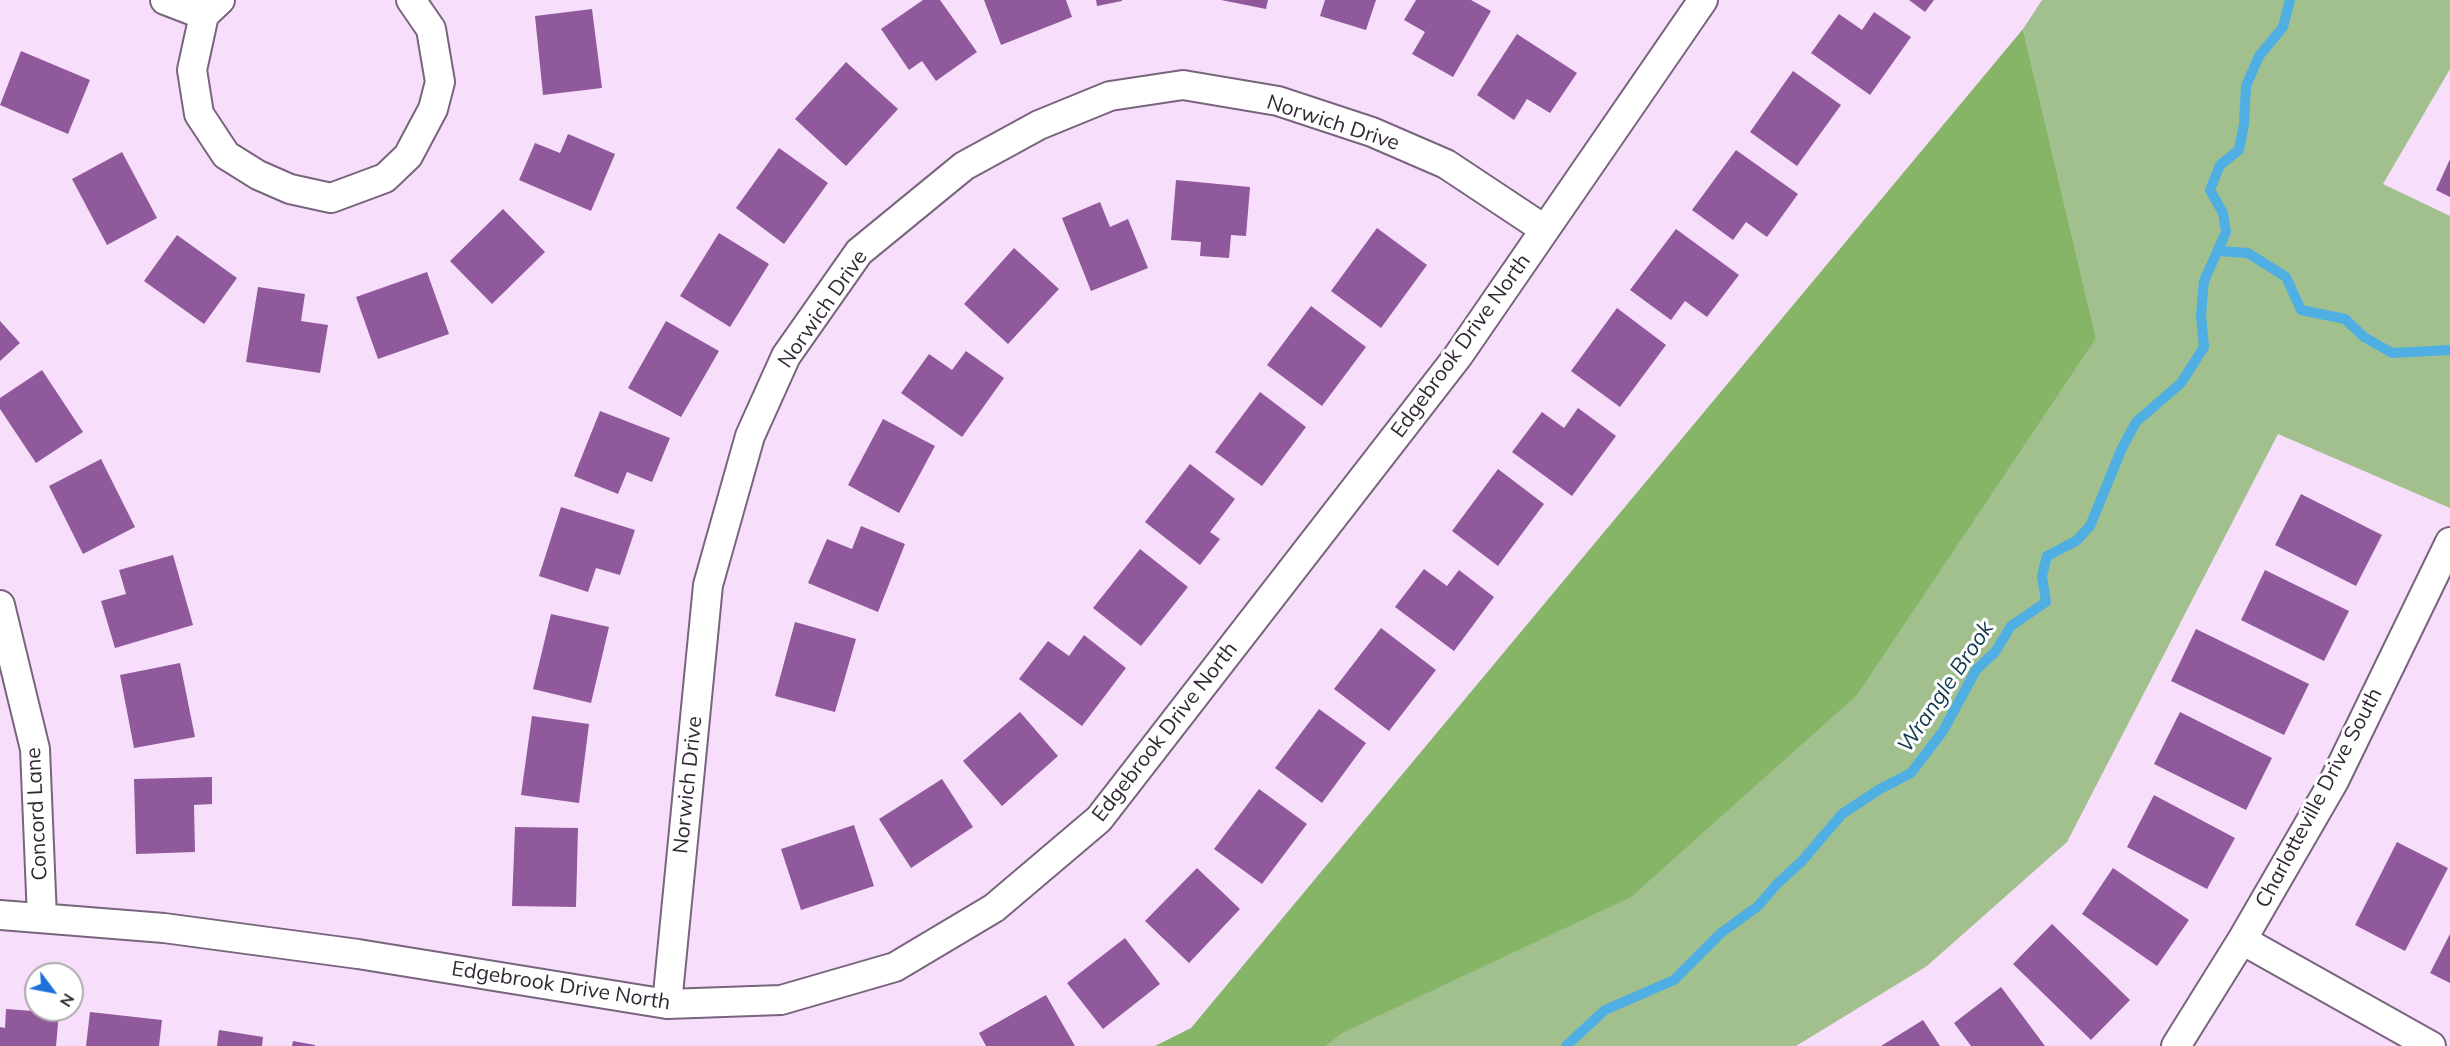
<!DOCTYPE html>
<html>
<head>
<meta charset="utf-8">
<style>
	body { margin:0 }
	#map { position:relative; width:2450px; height:1046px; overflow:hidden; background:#f7dffb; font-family:Mulish,sans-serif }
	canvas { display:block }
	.north { position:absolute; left:24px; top:962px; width:60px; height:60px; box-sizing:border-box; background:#fff; border:2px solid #ada9ad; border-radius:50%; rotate:122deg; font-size:16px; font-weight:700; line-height:24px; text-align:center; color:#312833 }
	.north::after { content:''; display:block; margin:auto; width:21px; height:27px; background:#1e71db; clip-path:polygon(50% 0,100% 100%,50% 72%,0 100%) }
</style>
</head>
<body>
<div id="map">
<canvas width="2450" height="1046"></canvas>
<div class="north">N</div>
</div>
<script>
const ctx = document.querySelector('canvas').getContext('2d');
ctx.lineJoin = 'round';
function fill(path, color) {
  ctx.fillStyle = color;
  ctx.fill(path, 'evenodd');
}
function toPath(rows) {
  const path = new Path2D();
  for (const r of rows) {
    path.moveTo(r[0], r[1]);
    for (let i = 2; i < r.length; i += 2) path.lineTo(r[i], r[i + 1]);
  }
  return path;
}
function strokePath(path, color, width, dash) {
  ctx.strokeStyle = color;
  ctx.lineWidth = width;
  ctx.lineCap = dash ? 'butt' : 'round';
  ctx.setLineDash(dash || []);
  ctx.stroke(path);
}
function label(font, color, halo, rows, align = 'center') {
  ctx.font = font + ' Mulish,sans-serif';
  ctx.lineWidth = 6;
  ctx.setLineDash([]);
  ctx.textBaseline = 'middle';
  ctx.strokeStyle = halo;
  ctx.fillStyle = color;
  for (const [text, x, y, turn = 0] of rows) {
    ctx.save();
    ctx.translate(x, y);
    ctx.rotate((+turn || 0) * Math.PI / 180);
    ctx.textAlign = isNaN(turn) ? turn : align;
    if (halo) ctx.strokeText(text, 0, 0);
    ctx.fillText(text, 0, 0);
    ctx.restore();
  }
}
fill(toPath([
	[2042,0,2450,0,2450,69,2383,184,2450,216,2450,508,2278,434,2067,842,1927,966,1796,1046,1326,1046,2096,338,2023,29]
]), '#a1c08e');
fill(toPath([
	[2023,29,2096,338,1857,695,1631,897,1342,1033,1326,1046,1155,1046,1191,1028]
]), '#86b568');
strokePath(toPath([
	[2218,251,2248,253,2286,277,2301,310,2345,319,2364,337,2392,353,2450,350],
	[1566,1046,1605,1010,1674,980,1721,933,1758,906,1777,884,1802,861,1842,814,1880,789,1911,773,1943,731,1976,670,1995,652,2011,626,2046,602,2042,576,2047,556,2076,541,2090,526,2122,448,2136,422,2181,383,2204,347,2201,315,2204,281,2226,232,2223,213,2210,190,2220,165,2239,150,2244,124,2246,86,2259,56,2283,27,2290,0]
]), '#4faee2', 10);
fill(toPath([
	[923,0,940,0,977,52,936,81,922,61,909,70,881,29],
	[984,0,1066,0,1072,17,1001,45],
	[1096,0,1122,0,1122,1,1097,6],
	[1221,0,1268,0,1266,9],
	[1325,0,1376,0,1366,30,1320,16],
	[1416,0,1471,0,1491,11,1453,77,1412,54,1425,32,1404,20],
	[1909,0,1934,0,1925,12],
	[592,9,602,88,543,95,535,16],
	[1874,12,1911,37,1870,95,1811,53,1839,14,1862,30],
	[1517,34,1577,73,1550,113,1527,99,1514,120,1477,95],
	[21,51,90,80,68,134,0,105],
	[846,62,898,109,846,166,795,119],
	[1793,71,1841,105,1797,166,1750,132],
	[568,134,615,154,591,211,519,180,535,143,560,153],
	[779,148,828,183,784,244,736,208],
	[1736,150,1798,194,1767,237,1746,222,1733,240,1692,210],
	[122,152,157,218,107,245,72,179],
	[2450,159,2450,197,2436,190],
	[1176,180,1250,187,1246,236,1231,235,1229,258,1200,256,1201,242,1171,240],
	[1100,202,1110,227,1128,219,1148,268,1091,291,1062,218],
	[503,209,545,252,492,304,450,261],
	[1377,228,1427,265,1381,328,1331,291],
	[1676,229,1739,275,1707,317,1685,301,1671,320,1630,290],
	[719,233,769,264,730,327,680,296],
	[177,235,237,278,204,324,144,281],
	[1014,248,1059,289,1008,344,964,304],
	[427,272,449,334,378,359,356,297],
	[258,287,305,294,301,321,328,325,320,373,246,362],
	[1311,306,1366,347,1322,406,1267,365],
	[1617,308,1666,345,1620,407,1571,371],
	[0,321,20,343,0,361],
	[666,321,719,351,681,417,628,388],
	[966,351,1004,378,962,437,901,393,929,354,952,370],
	[42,370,83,432,36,463,0,409,0,398],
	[1260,392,1306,427,1262,486,1215,452],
	[1578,408,1616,436,1572,496,1512,452,1542,412,1564,428],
	[600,411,670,438,652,482,627,472,618,494,574,476],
	[883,419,935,446,899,513,848,485],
	[101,459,135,527,83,554,49,486],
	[1190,464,1235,499,1210,532,1220,539,1200,565,1145,522],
	[1498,469,1544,504,1498,566,1452,531],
	[2301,494,2382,535,2356,586,2275,545],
	[561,507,635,530,620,575,596,568,588,592,539,576],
	[861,526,905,544,878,612,808,583,827,539,852,549],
	[1140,549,1188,587,1141,646,1093,608],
	[173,555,193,625,115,648,101,601,126,594,119,570],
	[1424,569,1447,586,1459,570,1494,597,1454,651,1395,607],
	[2265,570,2349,611,2324,661,2241,620],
	[551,614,609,627,591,703,533,689],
	[795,622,856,639,835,712,775,696],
	[1381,628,1436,670,1389,731,1334,689],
	[2196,629,2309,684,2284,735,2171,681],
	[1084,635,1126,668,1082,726,1019,679,1048,641,1069,656],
	[180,663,195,737,134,748,120,675],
	[1319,709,1366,743,1322,803,1275,768],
	[1020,712,1058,756,1002,806,963,761],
	[2180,712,2272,758,2246,810,2154,764],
	[532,716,589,724,579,803,521,795],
	[212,777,212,804,194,805,195,852,136,854,134,779],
	[942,779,973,827,911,868,879,819],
	[1259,789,1307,824,1262,884,1214,849],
	[2154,795,2235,838,2207,889,2127,847],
	[854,825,874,886,801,910,781,849],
	[515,827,578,828,576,907,512,906],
	[2397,842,2448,868,2405,951,2355,925],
	[1197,868,1240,909,1189,963,1145,921],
	[2113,868,2189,920,2157,966,2082,914],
	[2052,924,2130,1000,2091,1040,2013,964],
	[2450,934,2450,983,2430,973],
	[1125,938,1160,984,1103,1029,1067,983],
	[2001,987,2045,1046,1971,1046,1954,1023],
	[1046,995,1075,1046,986,1046,979,1033],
	[6,1009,59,1013,56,1046,0,1046,0,1027,5,1028],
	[90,1012,162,1020,159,1046,86,1046],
	[1923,1020,1940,1046,1881,1046],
	[219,1030,263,1037,262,1046,217,1046],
	[293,1041,315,1045,315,1046,292,1046]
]), '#90599b');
const street = toPath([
	[165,0,204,15],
	[220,0,204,15,192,70,199,114,226,155,258,175,290,189,331,198,385,178,408,156,433,109,440,82,431,29,411,0],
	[0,605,35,749,42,918],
	[0,915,164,928,358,954,667,1004,781,1000,895,967,994,908,1099,819,1458,356,1703,0],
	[2242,940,2431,1046],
	[667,1004,708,585,750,436,786,356,859,252,964,166,1039,125,1110,96,1183,85,1278,101,1372,132,1446,164,1544,229],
	[2176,1046,2242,940,2334,781,2450,542]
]);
strokePath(street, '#78647c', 32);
strokePath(street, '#fff', 28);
label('21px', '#312833', '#fff', [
	["Norwich Drive",1333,123,18],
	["Norwich Drive",823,309,-55],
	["Edgebrook Drive North",1461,346,-54],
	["Edgebrook Drive North",1165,732,-52],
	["Norwich Drive",688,785,-84],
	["Charlotteville Drive South",2319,798,-62],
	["Concord Lane",37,814,-93],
	["Edgebrook Drive North",561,986,9]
]);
label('italic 22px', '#10394f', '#fff', [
	["Wrangle Brook",1946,687,-56]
]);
</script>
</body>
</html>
